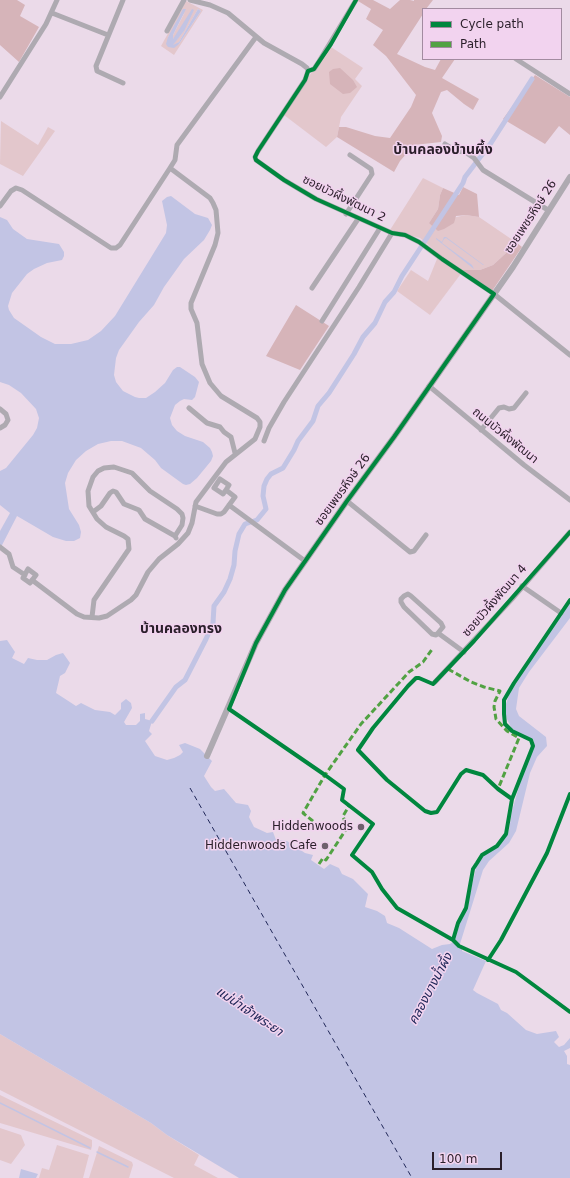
<!DOCTYPE html>
<html>
<head>
<meta charset="utf-8">
<style>
	body { margin:0 }
	#map { position:relative; width:570px; height:1178px; overflow:hidden; background:#ebdae9; font-family:"DejaVu Sans",sans-serif }
	canvas { display:block }
	.legend { position:absolute; left:422px; top:8px; width:140px; height:52px; box-sizing:border-box; background:#f2d3ef; border:1px solid #a28ba0; margin:0; padding:5px 7px; list-style:none; font-size:12px; color:#2a1f2a }
	.legend li { display:flex; align-items:center; gap:8px; height:20px }
	.legend b { width:20px; border:1px solid #a28ba0 }
	.scale { position:absolute; left:432px; top:1152px; width:70px; height:18px; box-sizing:border-box; border:2px solid #2a1f2a; border-top:0; padding-left:5px; font-size:12px; line-height:14px; white-space:nowrap; color:#2a1f2a; -webkit-text-stroke:3px #f2d3ef; paint-order:stroke }
</style>
</head>
<body>
<div id="map">
<canvas width="570" height="1178"></canvas>
<ul class="legend">
<li><b style="height:5px;background:#00873e"></b>Cycle path</li>
<li><b style="height:5px;background:#51a243"></b>Path</li>
</ul>
<div class="scale">100 m</div>
</div>
<script>
const ctx = document.querySelector('canvas').getContext('2d');
ctx.lineJoin = 'round';
function fill(path, color) {
  ctx.fillStyle = color;
  ctx.fill(path, 'evenodd');
}
function toPath(rows) {
  const path = new Path2D();
  for (const r of rows) {
    path.moveTo(r[0], r[1]);
    for (let i = 2; i < r.length; i += 2) path.lineTo(r[i], r[i + 1]);
  }
  return path;
}
function strokePath(path, color, width, dash) {
  ctx.strokeStyle = color;
  ctx.lineWidth = width;
  ctx.lineCap = dash ? 'butt' : 'round';
  ctx.setLineDash(dash || []);
  ctx.stroke(path);
}
function label(font, color, halo, rows, align = 'center') {
  ctx.font = font + ' "DejaVu Sans","Noto Sans Thai",sans-serif';
  ctx.lineWidth = 3;
  ctx.setLineDash([]);
  ctx.textBaseline = 'middle';
  ctx.strokeStyle = halo;
  ctx.fillStyle = color;
  for (const [text, x, y, turn = 0] of rows) {
    ctx.save();
    ctx.translate(x, y);
    ctx.rotate((+turn || 0) * Math.PI / 180);
    ctx.textAlign = isNaN(turn) ? turn : align;
    if (halo) ctx.strokeText(text, 0, 0);
    ctx.fillText(text, 0, 0);
    ctx.restore();
  }
}
fill(toPath([
	[186,1,203,10,174,55,161,46],
	[198,9,201,11,179,44,168,47,168,37,185,12,173,35,173,39,184,31,172,45,175,45,179,42],
	[331,47,363,68,355,79,362,86,341,117,337,137,326,147,284,115,309,76],
	[1,121,38,145,48,127,55,131,23,176,0,164],
	[423,178,443,188,440,195,438,209,429,223,466,215,479,217,517,243,493,265,480,270,463,271,430,315,397,291,411,270,428,281,439,254,420,238,390,230],
	[0,1034,151,1123,167,1135,199,1155,194,1165,218,1178,174,1178,0,1090],
	[0,1095,92,1140,92,1146,91,1150,0,1123],
	[0,1128,21,1135,25,1145,11,1164,0,1160],
	[57,1145,89,1155,83,1178,39,1178,42,1168,49,1170],
	[99,1146,132,1162,133,1165,129,1178,89,1178]
]), '#e3c7cc');
fill(toPath([
	[0,0,17,0,25,5,20,16,39,27,19,62,0,45],
	[358,0,373,0,390,9,400,0,410,0,414,1,414,0,433,0,426,9,423,9,423,14,397,54,425,67,435,70,441,59,455,59,442,78,479,99,473,110,464,104,447,90,441,92,432,113,442,136,441,142,414,145,400,161,394,172,337,137,339,127,346,127,375,136,390,138,411,107,416,95,386,56,373,45,383,30,366,19,371,9,358,1],
	[340,68,353,80,357,87,350,93,343,94,330,84,329,72,333,69],
	[535,75,570,97,570,135,559,126,545,144,503,119],
	[463,187,477,194,479,217,466,215,456,216,454,223,444,229,438,231,429,223,438,209,440,195,443,188,459,195],
	[517,243,522,247,492,291,461,270,480,270,493,265],
	[296,305,329,326,300,370,266,356]
]), '#d6b4b9');
fill(toPath([
	[183,9,186,9,173,35,173,39,192,9,194,10,184,31,173,45,179,42,198,9,201,11,179,44,174,48,168,47,166,44,168,37],
	[171,196,195,214,208,218,212,225,210,230,204,240,184,259,164,287,154,305,139,322,119,350,116,358,114,375,116,382,123,391,135,397,139,398,146,398,155,392,165,383,173,370,177,367,180,367,195,377,199,382,195,397,192,400,184,399,180,401,175,405,170,418,172,425,177,431,185,436,203,442,210,448,212,452,213,456,211,461,197,478,190,484,186,485,183,484,161,468,155,460,141,448,122,441,111,441,98,444,86,451,76,460,68,473,65,483,69,509,79,525,81,532,80,538,74,541,66,541,53,537,17,516,0,549,0,531,10,513,0,505,0,471,6,468,33,435,37,428,39,418,36,409,21,393,9,385,0,382,0,217,7,220,13,229,27,239,59,244,64,252,64,256,62,260,47,263,34,269,27,274,12,293,8,306,9,310,14,318,41,337,55,344,71,344,88,340,101,331,115,316,166,233,167,225,162,201,167,197],
	[444,237,446,237,484,265,483,265,446,238,444,239,442,243,472,265,474,269,436,239,436,238,442,242],
	[570,602,570,618,529,672,519,688,516,709,519,716,546,737,547,746,537,757,530,773,516,831,509,843,489,861,483,870,460,944,455,940,461,919,466,910,477,864,483,856,497,847,507,835,509,830,512,811,520,783,534,746,534,741,532,739,513,731,507,719,505,713,506,704,509,695,542,642],
	[7,640,15,652,12,658,24,664,28,658,37,660,47,660,56,655,63,653,70,663,65,673,60,676,56,693,76,706,81,703,95,710,110,712,115,715,121,709,121,703,126,699,131,703,132,708,124,722,126,725,136,725,140,721,140,714,145,713,145,719,152,721,149,731,152,734,145,741,155,756,167,760,174,758,180,755,183,752,179,745,185,743,200,749,212,761,204,776,211,787,215,791,224,789,236,803,248,805,251,811,249,817,254,827,267,833,273,832,276,840,287,841,305,853,313,855,311,860,324,869,330,864,339,868,342,874,353,879,368,894,365,907,377,911,385,916,387,923,399,928,432,949,442,945,450,944,453,942,457,946,462,949,462,951,486,961,473,990,477,993,498,1004,501,1010,507,1013,526,1030,537,1034,556,1031,559,1037,554,1042,559,1047,564,1045,570,1038,570,1048,564,1051,567,1056,567,1064,570,1065,570,1178,239,1178,167,1135,151,1123,0,1034,0,641],
	[21,1169,38,1174,36,1178,19,1178]
]), '#c2c4e4');
strokePath(toPath([
	[0,1103,90,1148],
	[97,1152,128,1167]
]), '#c2c4e4', 1.5);
strokePath(toPath([
	[152,721,176,687,185,680,206,639,213,623,214,606,224,592,230,579,234,565,235,551,239,534,245,524,257,520,266,509,263,496,264,486,267,479,271,474,283,468,294,450,298,441,313,421,318,406,329,393,354,354,363,337,375,323,385,302,394,292,402,276,463,183,465,177,491,143,532,79]
]), '#c2c4e4', 5);
strokePath(toPath([
	[190,788,412,1178]
]), '#202758', 1, [5, 4]);
strokePath(toPath([
	[190,0,210,5,228,13,264,43,302,64,307,68,308,71,305,80,258,151,255,157,256,160,284,180,316,199,392,233,405,235,419,242,442,259,494,294,570,355],
	[52,13,108,35],
	[167,31,184,0],
	[516,59,570,94],
	[308,71,314,69,318,63,356,0],
	[123,83,97,71,96,66,123,0],
	[0,97,46,24,57,0],
	[445,144,456,151,465,152,474,158,483,170,548,210],
	[170,168,175,160,177,145,256,37],
	[0,206,11,191,16,188,22,190,111,248,116,248,120,245,170,168,210,198,213,203,216,210,218,233,215,245,191,303,191,309,197,323,202,364,210,383,221,396,257,418,260,422,260,427,255,439,226,462,196,502,192,523,188,533,178,544,159,559,148,572,136,595,131,600,107,616,99,618,84,617,77,614,32,580],
	[346,214,372,174,371,169,350,155],
	[312,288,358,219],
	[322,321,380,228],
	[429,386,524,465,570,500],
	[189,408,207,423,220,427,224,432,231,437,235,453],
	[0,409,6,414,8,420,5,425,0,428],
	[481,430,499,408,504,407,509,409,514,408,526,393],
	[264,441,269,428,284,402,359,287,392,233],
	[347,501,410,552,414,551,426,535],
	[229,505,305,561],
	[195,506,217,514,221,514,224,512,235,497,226,490,223,494,214,488,220,479,229,485,226,490],
	[93,512,101,506,110,493,113,491,116,492,124,504,139,510,145,519,175,536,176,538],
	[0,547,9,554,13,567,25,575],
	[28,569,36,575,30,583,23,578,28,569],
	[522,586,561,613],
	[92,617,94,600,129,549,128,539,124,536,106,527,97,519,89,506,88,491,93,477,98,471,104,468,114,467,132,473,150,491,177,509,182,514,183,518,182,525,175,536],
	[438,633,436,635,432,634,404,607,401,602,401,599,404,596,408,594,411,596,441,623,443,627,438,633,464,652],
	[435,682,512,599,570,532]
]), '#aeaab1', 5);
strokePath(toPath([
	[207,756,256,643,285,590,347,501,394,437,513,267,570,177]
]), '#aeaab1', 6);
strokePath(toPath([
	[448,669,471,682,484,687,500,691,495,701,494,707,496,719,507,731,519,738,498,789],
	[320,827,303,813,325,775,361,724,409,672,423,662,433,648],
	[319,864,323,858,326,860,347,828,343,816,349,806]
]), '#51a243', 3, [6, 3]);
strokePath(toPath([
	[356,0,331,44,318,63,314,69,308,71,305,80,258,151,255,157,256,160,284,180,316,199,392,233,405,235,419,242,442,259,494,294,394,437,347,501,285,590,256,643,229,709,325,775,344,789,342,800,373,824,352,855,372,872,382,889,397,908,453,940,459,946,516,972,570,1012],
	[512,799,498,789,483,775,466,770,461,774,437,812,431,813,425,811,387,780,358,750,373,728,408,686,416,678,419,678,433,684,474,641,570,532],
	[453,940,458,923,466,908,473,869,477,863,482,855,497,846,506,834,512,799,533,746,531,740,512,731,505,724,504,714,504,700,514,683,570,600],
	[488,960,501,940,547,853,570,794]
]), '#00873e', 4);
for (const [x, y, r, color] of [
	[361,827,4,"#6e606d"],
	[325,846,4,"#6e606d"]
]) {
  const dot = new Path2D();
  dot.arc(x, y, r, 0, 2 * Math.PI);
  ctx.fillStyle = color;
  ctx.fill(dot);
  strokePath(dot, '#f2d3ef', 1.5);
}
label('12px', '#2a1f2a', '#f2d3ef', [
	["ซอยบัวผึ้งพัฒนา 2",344,199,26],
	["ซอยเพชรหึงษ์ 26",531,217,-57],
	["ถนนบัวผึ้งพัฒนา",505,436,39],
	["ซอยเพชรหึงษ์ 26",343,490,-54],
	["ซอยบัวผึ้งพัฒนา 4",495,601,-49]
]);
label('12px', '#2a1f2a', '#f2d3ef', [
	["Hiddenwoods",353,827],
	["Hiddenwoods Cafe",317,846]
], 'right');
label('italic 13px', '#202758', '#f2d3ef', [
	["คลองบางน้ำผึ้ง",431,989,-62],
	["แม่น้ำเจ้าพระยา",249,1012,34]
]);
label('bold 14px', '#2a1f2a', '#f2d3ef', [
	["บ้านคลองบ้านผึ้ง",443,150],
	["บ้านคลองทรง",181,629]
]);
</script>
</body>
</html>
